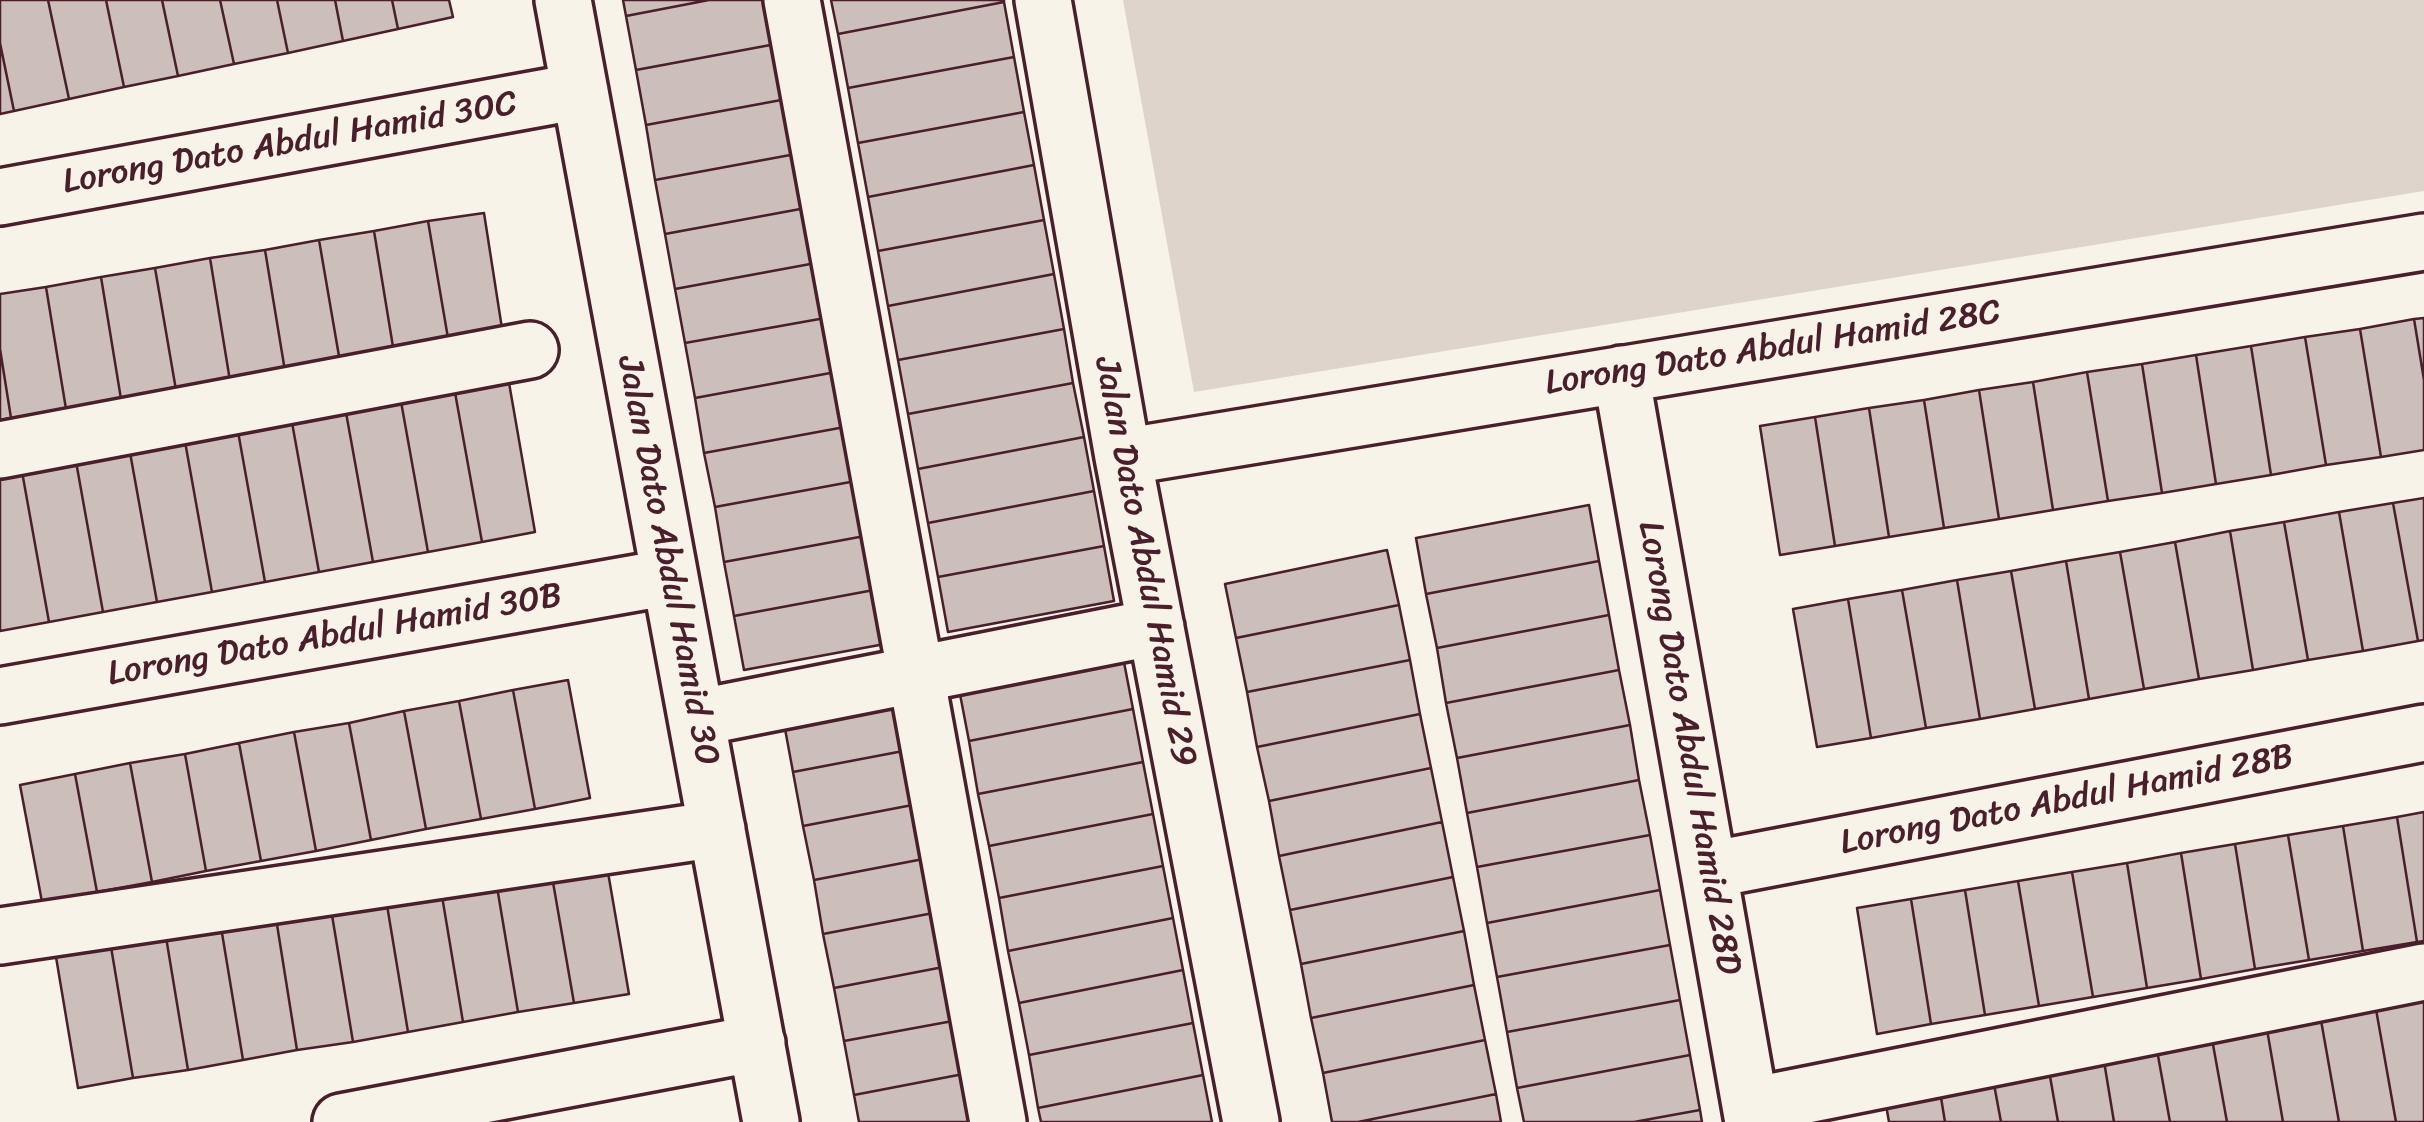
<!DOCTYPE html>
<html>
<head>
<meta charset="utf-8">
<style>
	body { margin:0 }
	canvas { display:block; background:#f7f3e8 }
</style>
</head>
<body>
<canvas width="2424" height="1122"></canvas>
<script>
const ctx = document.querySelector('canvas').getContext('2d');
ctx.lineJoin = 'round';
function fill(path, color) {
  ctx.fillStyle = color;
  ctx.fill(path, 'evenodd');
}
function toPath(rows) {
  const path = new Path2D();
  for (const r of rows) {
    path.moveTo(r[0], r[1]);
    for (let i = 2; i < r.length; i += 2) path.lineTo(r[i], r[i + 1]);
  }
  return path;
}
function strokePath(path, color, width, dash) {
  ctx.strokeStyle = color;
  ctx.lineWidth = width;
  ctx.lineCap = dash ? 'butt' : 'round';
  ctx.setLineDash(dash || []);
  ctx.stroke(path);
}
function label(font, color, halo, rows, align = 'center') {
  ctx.font = font + ' Sriracha,sans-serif';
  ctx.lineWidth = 10;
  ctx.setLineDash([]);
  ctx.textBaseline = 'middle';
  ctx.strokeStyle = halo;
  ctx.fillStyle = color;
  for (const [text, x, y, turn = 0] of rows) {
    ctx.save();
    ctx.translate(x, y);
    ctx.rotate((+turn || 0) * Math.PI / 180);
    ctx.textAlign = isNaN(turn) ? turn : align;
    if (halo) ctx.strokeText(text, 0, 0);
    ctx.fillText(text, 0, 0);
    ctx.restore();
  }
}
fill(toPath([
	[1123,0,2424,0,2424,191,1194,392]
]), '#ded4cc');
const building = toPath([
	[0,0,48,0,69,99,14,111,0,43,0,0],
	[48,0,106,0,124,87,69,99,48,0],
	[106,0,162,0,178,76,124,87,106,0],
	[162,0,220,0,234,64,178,76,162,0],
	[220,0,277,0,288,53,234,64,220,0],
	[277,0,335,0,343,41,288,53,277,0],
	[335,0,392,0,398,29,343,41,335,0],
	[392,0,449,0,453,17,398,29,392,0],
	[623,0,709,0,626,16,623,0],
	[709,0,785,0,792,41,636,70,626,16,709,0],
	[831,0,1004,0,1004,2,838,34,831,0],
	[1004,2,1014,57,848,88,838,34,1004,2],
	[792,41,803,96,646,125,636,70,792,41],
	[0,43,14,111,0,114,0,43],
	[1014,57,1024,112,858,143,848,88,1014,57],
	[803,96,812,151,655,180,646,125,803,96],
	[1024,112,1034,165,868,197,858,143,1024,112],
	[812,151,822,205,665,234,655,180,812,151],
	[1034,165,1044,220,878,251,868,197,1034,165],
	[822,205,832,260,675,289,665,234,822,205],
	[484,213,503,335,449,344,428,221,484,213],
	[1044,220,1054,274,888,306,878,251,1044,220],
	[428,221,449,344,394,353,374,231,428,221],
	[374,231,394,353,340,362,319,240,374,231],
	[319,240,340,362,285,371,265,250,319,240],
	[265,250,285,371,230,381,210,258,265,250],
	[210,258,230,381,176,390,155,268,210,258],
	[832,260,842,315,685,343,675,289,832,260],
	[155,268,176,390,121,399,101,277,155,268],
	[1054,274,1064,329,898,360,888,306,1054,274],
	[101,277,121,399,66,409,46,287,101,277],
	[46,287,66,409,11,418,0,349,0,294,46,287],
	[842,315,852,369,695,398,685,343,842,315],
	[2424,318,2424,380,2414,319,2424,318],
	[2414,319,2424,380,2424,450,2381,457,2360,329,2414,319],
	[1064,329,1073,383,908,414,898,360,1064,329],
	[2360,329,2381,457,2326,465,2305,337,2360,329],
	[2305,337,2326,465,2271,475,2251,346,2305,337],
	[2251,346,2271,475,2216,484,2196,355,2251,346],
	[0,349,11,418,0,420,0,349],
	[2196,355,2216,484,2162,493,2142,364,2196,355],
	[2142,364,2162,493,2108,501,2087,372,2142,364],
	[852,369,861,424,704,453,695,398,852,369],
	[2087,372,2108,501,2053,510,2033,382,2087,372],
	[508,377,535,532,482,542,454,387,508,377],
	[2033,382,2053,510,1999,519,1979,390,2033,382],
	[1073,383,1084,437,918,469,908,414,1073,383],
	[454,387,482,542,428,552,400,396,454,387],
	[1979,390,1999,519,1944,528,1924,400,1979,390],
	[400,396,428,552,373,562,345,407,400,396],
	[1924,400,1944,528,1889,537,1869,408,1924,400],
	[345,407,373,562,319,572,291,417,345,407],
	[1869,408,1889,537,1835,546,1815,417,1869,408],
	[291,417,319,572,265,582,237,426,291,417],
	[1815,417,1835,546,1780,555,1760,426,1815,417],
	[861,424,872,478,715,507,704,453,861,424],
	[237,426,265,582,212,592,184,436,237,426],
	[184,436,212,592,157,602,129,447,184,436],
	[1084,437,1094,491,928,523,918,469,1084,437],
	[129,447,157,602,103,612,75,456,129,447],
	[75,456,103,612,49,622,21,466,75,456],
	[21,466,49,622,0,631,0,470,21,466],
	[872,478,881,533,724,562,715,507,872,478],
	[1094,491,1104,546,938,577,928,523,1094,491],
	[2424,498,2424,640,2418,641,2393,503,2424,498],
	[2393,503,2418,641,2363,651,2339,512,2393,503],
	[1589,505,1599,561,1426,594,1416,538,1589,505],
	[2339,512,2363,651,2308,660,2284,522,2339,512],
	[2284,522,2308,660,2253,670,2230,531,2284,522],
	[2230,531,2253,670,2199,679,2175,542,2230,531],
	[881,533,890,587,734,616,724,562,881,533],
	[2175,542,2199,679,2144,689,2120,552,2175,542],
	[1104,546,1114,601,948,632,938,577,1104,546],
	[1387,550,1399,605,1236,638,1225,584,1387,550],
	[2120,552,2144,689,2089,699,2066,561,2120,552],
	[1599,561,1609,615,1437,648,1426,594,1599,561],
	[2066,561,2089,699,2035,709,2011,571,2066,561],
	[2011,571,2035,709,1980,719,1957,580,2011,571],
	[1957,580,1980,719,1926,728,1902,590,1957,580],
	[890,587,901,641,744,670,734,616,890,587],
	[1902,590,1926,728,1871,738,1848,599,1902,590],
	[1848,599,1871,738,1817,747,1793,609,1848,599],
	[1399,605,1410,660,1247,692,1236,638,1399,605],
	[1609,615,1619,670,1446,703,1437,648,1609,615],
	[1123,657,1133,709,969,741,959,689,1123,657],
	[1410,660,1420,714,1257,747,1247,692,1410,660],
	[1619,670,1630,725,1457,758,1446,703,1619,670],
	[568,680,590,798,535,809,513,690,568,680],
	[513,690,535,809,481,819,459,701,513,690],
	[908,694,919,748,793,772,783,718,908,694],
	[459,701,481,819,426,829,404,711,459,701],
	[1133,709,1143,762,978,794,969,741,1133,709],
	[404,711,426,829,371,840,349,723,404,711],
	[1420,714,1431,768,1269,801,1257,747,1420,714],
	[349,723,371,840,316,851,294,732,349,723],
	[1630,725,1639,780,1467,813,1457,758,1630,725],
	[294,732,316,851,261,861,239,743,294,732],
	[239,743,261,861,206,871,185,754,239,743],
	[919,748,928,802,803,826,793,772,919,748],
	[185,754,206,871,152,882,130,763,185,754],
	[1143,762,1153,814,989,846,978,794,1143,762],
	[130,763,152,882,97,892,75,774,130,763],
	[1431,768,1442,822,1279,856,1269,801,1431,768],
	[75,774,97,892,42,902,20,785,75,774],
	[1639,780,1650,835,1477,867,1467,813,1639,780],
	[928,802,939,856,814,880,803,826,928,802],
	[2424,812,2424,941,2417,942,2397,817,2424,812],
	[1153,814,1163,866,999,898,989,846,1153,814],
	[2397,817,2417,942,2363,951,2343,826,2397,817],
	[1442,822,1453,877,1290,910,1279,856,1442,822],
	[2343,826,2363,951,2309,960,2288,835,2343,826],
	[1650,835,1660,890,1487,923,1477,867,1650,835],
	[2288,835,2309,960,2255,969,2235,844,2288,835],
	[2235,844,2255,969,2201,979,2181,853,2235,844],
	[2181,853,2201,979,2147,988,2127,863,2181,853],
	[605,855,629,994,574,1003,550,865,605,855],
	[939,856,949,910,823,934,814,880,939,856],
	[2127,863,2147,988,2093,997,2072,872,2127,863],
	[550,865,574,1003,518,1012,495,875,550,865],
	[1163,866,1173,918,1008,951,999,898,1163,866],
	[2072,872,2093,997,2039,1006,2018,881,2072,872],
	[495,875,518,1012,463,1022,440,884,495,875],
	[1453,877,1464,931,1301,964,1290,910,1453,877],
	[2018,881,2039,1006,1985,1015,1965,890,2018,881],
	[440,884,463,1022,408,1032,385,893,440,884],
	[1660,890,1670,945,1497,977,1487,923,1660,890],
	[1965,890,1985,1015,1931,1024,1911,899,1965,890],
	[385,893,408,1032,353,1042,330,903,385,893],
	[1911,899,1931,1024,1877,1034,1857,908,1911,899],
	[330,903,353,1042,297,1050,275,912,330,903],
	[949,910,959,964,834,988,823,934,949,910],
	[275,912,297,1050,243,1060,220,921,275,912],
	[1173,918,1183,970,1019,1003,1008,951,1173,918],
	[220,921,243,1060,188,1070,165,931,220,921],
	[165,931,188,1070,133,1078,110,941,165,931],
	[1464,931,1474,985,1311,1018,1301,964,1464,931],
	[110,941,133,1078,78,1088,55,951,110,941],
	[1670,945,1680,1000,1507,1032,1497,977,1670,945],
	[959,964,969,1018,844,1041,834,988,959,964],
	[1183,970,1193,1023,1029,1055,1019,1003,1183,970],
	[1474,985,1485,1040,1323,1073,1311,1018,1474,985],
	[2424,989,2424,1122,2396,1122,2374,998,2424,989],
	[2374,998,2396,1122,2339,1122,2319,1009,2374,998],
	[1680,1000,1690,1055,1517,1088,1507,1032,1680,1000],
	[2319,1009,2339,1122,2283,1122,2265,1018,2319,1009],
	[969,1018,979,1071,854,1095,844,1041,969,1018],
	[2265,1018,2283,1122,2227,1122,2210,1028,2265,1018],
	[1193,1023,1203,1075,1038,1108,1029,1055,1193,1023],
	[2210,1028,2227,1122,2170,1122,2155,1039,2210,1028],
	[2155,1039,2170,1122,2114,1122,2102,1049,2155,1039],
	[1485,1040,1496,1094,1358,1122,1332,1122,1323,1073,1485,1040],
	[2102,1049,2114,1122,2058,1122,2047,1059,2102,1049],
	[1690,1055,1700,1110,1634,1122,1524,1122,1517,1088,1690,1055],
	[2047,1059,2058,1122,2001,1122,1991,1068,2047,1059],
	[1991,1068,2001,1122,1945,1122,1938,1079,1991,1068],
	[979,1071,988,1122,859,1122,854,1095,979,1071],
	[1203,1075,1212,1122,1041,1122,1038,1108,1203,1075],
	[1938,1079,1945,1122,1889,1122,1883,1088,1938,1079],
	[1496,1094,1501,1122,1358,1122,1496,1094],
	[1700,1110,1702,1122,1634,1122,1700,1110]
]);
fill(building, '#ccbfb9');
strokePath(building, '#4a1f2b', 2.5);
const minor = toPath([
	[563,0,771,1122],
	[792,0,998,1122],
	[1043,0,1123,457,1251,1122],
	[0,197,580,91],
	[1621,374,1753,1122],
	[0,450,530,350],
	[1123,457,2424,242],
	[0,696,670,577],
	[696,718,1156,627],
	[1709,870,2424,733],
	[0,936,717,829],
	[1751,1106,2424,972],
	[341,1122,757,1043]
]);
strokePath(minor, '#4a1f2b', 62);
strokePath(minor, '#f7f3e8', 55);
label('35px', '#4a1f2b', '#f7f3e8', [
	["Lorong Dato Abdul Hamid 30C",290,144,-10],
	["Lorong Dato Abdul Hamid 28C",1773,349,-9],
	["Jalan Dato Abdul Hamid 30",667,561,79],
	["Jalan Dato Abdul Hamid 29",1144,562,79],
	["Lorong Dato Abdul Hamid 30B",335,636,-10],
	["Lorong Dato Abdul Hamid 28D",1688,748,80],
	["Lorong Dato Abdul Hamid 28B",2067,801,-11]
]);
</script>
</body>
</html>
